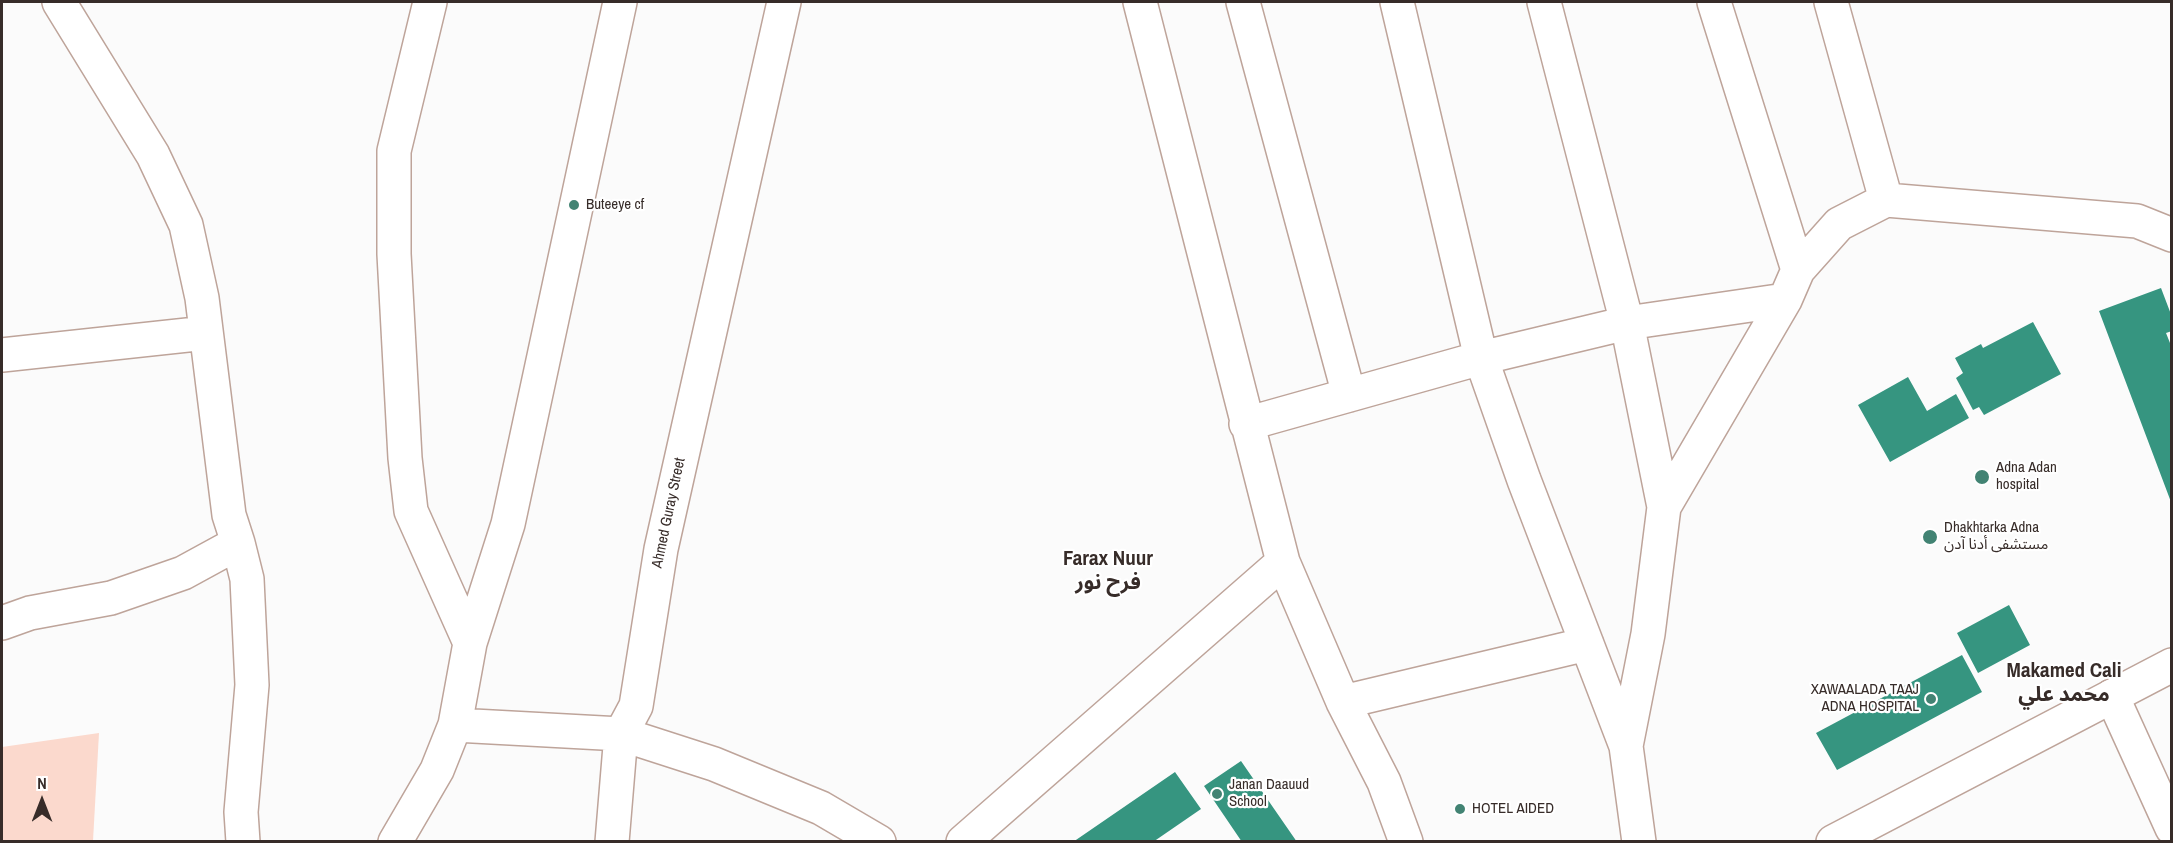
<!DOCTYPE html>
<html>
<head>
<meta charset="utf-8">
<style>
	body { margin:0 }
	#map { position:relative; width:2173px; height:843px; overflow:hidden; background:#fbfbfb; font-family:"Archivo Narrow",sans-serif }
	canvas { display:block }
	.frame { position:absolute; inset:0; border:3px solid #372c29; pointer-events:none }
	.north { position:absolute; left:12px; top:771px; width:60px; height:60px; -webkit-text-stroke:4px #fff; paint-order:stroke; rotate:0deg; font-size:16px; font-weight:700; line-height:24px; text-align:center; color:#372c29 }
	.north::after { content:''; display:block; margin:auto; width:21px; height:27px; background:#372c29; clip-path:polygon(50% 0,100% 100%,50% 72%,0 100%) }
</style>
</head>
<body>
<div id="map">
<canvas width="2173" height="843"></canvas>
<div class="frame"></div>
<div class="north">N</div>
</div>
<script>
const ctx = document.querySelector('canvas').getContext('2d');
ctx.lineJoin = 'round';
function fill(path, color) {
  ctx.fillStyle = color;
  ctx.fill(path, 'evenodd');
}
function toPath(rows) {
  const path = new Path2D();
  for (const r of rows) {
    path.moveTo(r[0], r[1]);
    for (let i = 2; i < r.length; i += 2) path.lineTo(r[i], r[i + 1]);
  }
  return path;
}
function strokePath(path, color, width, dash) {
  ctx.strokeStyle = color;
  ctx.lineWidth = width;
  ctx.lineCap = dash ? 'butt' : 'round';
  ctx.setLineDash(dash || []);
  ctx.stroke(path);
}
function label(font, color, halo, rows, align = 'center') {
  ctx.font = font + ' "Archivo Narrow","Noto Sans Arabic",sans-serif';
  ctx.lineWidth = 4.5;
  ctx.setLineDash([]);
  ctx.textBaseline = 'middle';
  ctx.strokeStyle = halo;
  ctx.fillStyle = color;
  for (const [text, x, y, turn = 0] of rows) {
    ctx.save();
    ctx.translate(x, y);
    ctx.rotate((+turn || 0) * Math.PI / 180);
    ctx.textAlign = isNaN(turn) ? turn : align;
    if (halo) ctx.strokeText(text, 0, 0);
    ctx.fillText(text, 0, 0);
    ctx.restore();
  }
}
fill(toPath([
	[99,733,93,841,2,841,2,747]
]), '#fbd9cd');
fill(toPath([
	[2161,288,2172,317,2172,331,2166,333,2172,348,2171,502,2099,311],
	[2033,322,2061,374,1984,415,1979,407,1973,410,1956,378,1963,373,1955,358,1981,344,1983,348],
	[1908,377,1927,411,1956,394,1969,418,1890,462,1858,405],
	[2009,605,2030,645,1978,673,1957,633],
	[1962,655,1982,692,1837,770,1816,733],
	[1241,761,1297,842,1242,842,1204,786],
	[1175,772,1201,809,1153,842,1073,842]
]), '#369580');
const minor = toPath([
	[430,2,394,151,394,254,405,458,411,511,470,643],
	[1140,2,1283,562,1343,702,1384,782,1406,842],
	[1243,2,1349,395],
	[1397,2,1481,358,1524,480,1626,746,1639,842],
	[1544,2,1627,323,1664,507,1648,634,1626,746],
	[1714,2,1798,270],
	[1831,2,1886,200],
	[2,355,206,333],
	[1246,424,1481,358,1627,323,1785,300],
	[1664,507,1785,300,1798,270,1839,224,1886,200,2137,221,2172,235],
	[238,543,247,579,252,685,241,812,243,842],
	[2,623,30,613,111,598,183,573,238,543,229,515,202,298,186,225,153,155,59,2],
	[2112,696,2172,828],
	[1343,702,1587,644],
	[455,725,470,643,508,524,620,2],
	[395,842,437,770,455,725,621,734,636,706,661,549,784,2],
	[612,842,621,734,714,764,821,808,879,842],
	[963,842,1283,562]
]);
const major = toPath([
	[1833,842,2172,665]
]);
strokePath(minor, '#bea49a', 36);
strokePath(major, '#bea49a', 36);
strokePath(minor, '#fff', 33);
strokePath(major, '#fff', 33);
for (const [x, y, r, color] of [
	[574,205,6,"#428373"],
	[1982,477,8,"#428373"],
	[1930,537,8,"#428373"],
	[1931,699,6,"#428373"],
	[1217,794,6,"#428373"],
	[1460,809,6,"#428373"]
]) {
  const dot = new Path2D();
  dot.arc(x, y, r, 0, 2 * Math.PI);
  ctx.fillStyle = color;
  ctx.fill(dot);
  strokePath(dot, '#fff', 2);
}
label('15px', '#372c29', '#fff', [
	["Buteeye cf",586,205],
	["Adna Adan",1996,468],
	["hospital",1996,485],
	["Dhakhtarka Adna",1944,528],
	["مستشفى أدنا آدن",1944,545],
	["XAWAALADA TAAJ",1919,690,"right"],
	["ADNA HOSPITAL",1919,707,"right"],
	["Janan Daauud",1229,785],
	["School",1229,802],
	["HOTEL AIDED",1472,809]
], 'left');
label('15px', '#372c29', '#fff', [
	["Ahmed Guray Street",669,513,-78]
]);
label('bold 21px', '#372c29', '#fff', [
	["Farax Nuur",1108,559],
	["فرح نور",1108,583],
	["Makamed Cali",2064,671],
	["محمد علي",2064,695]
]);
</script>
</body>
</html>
